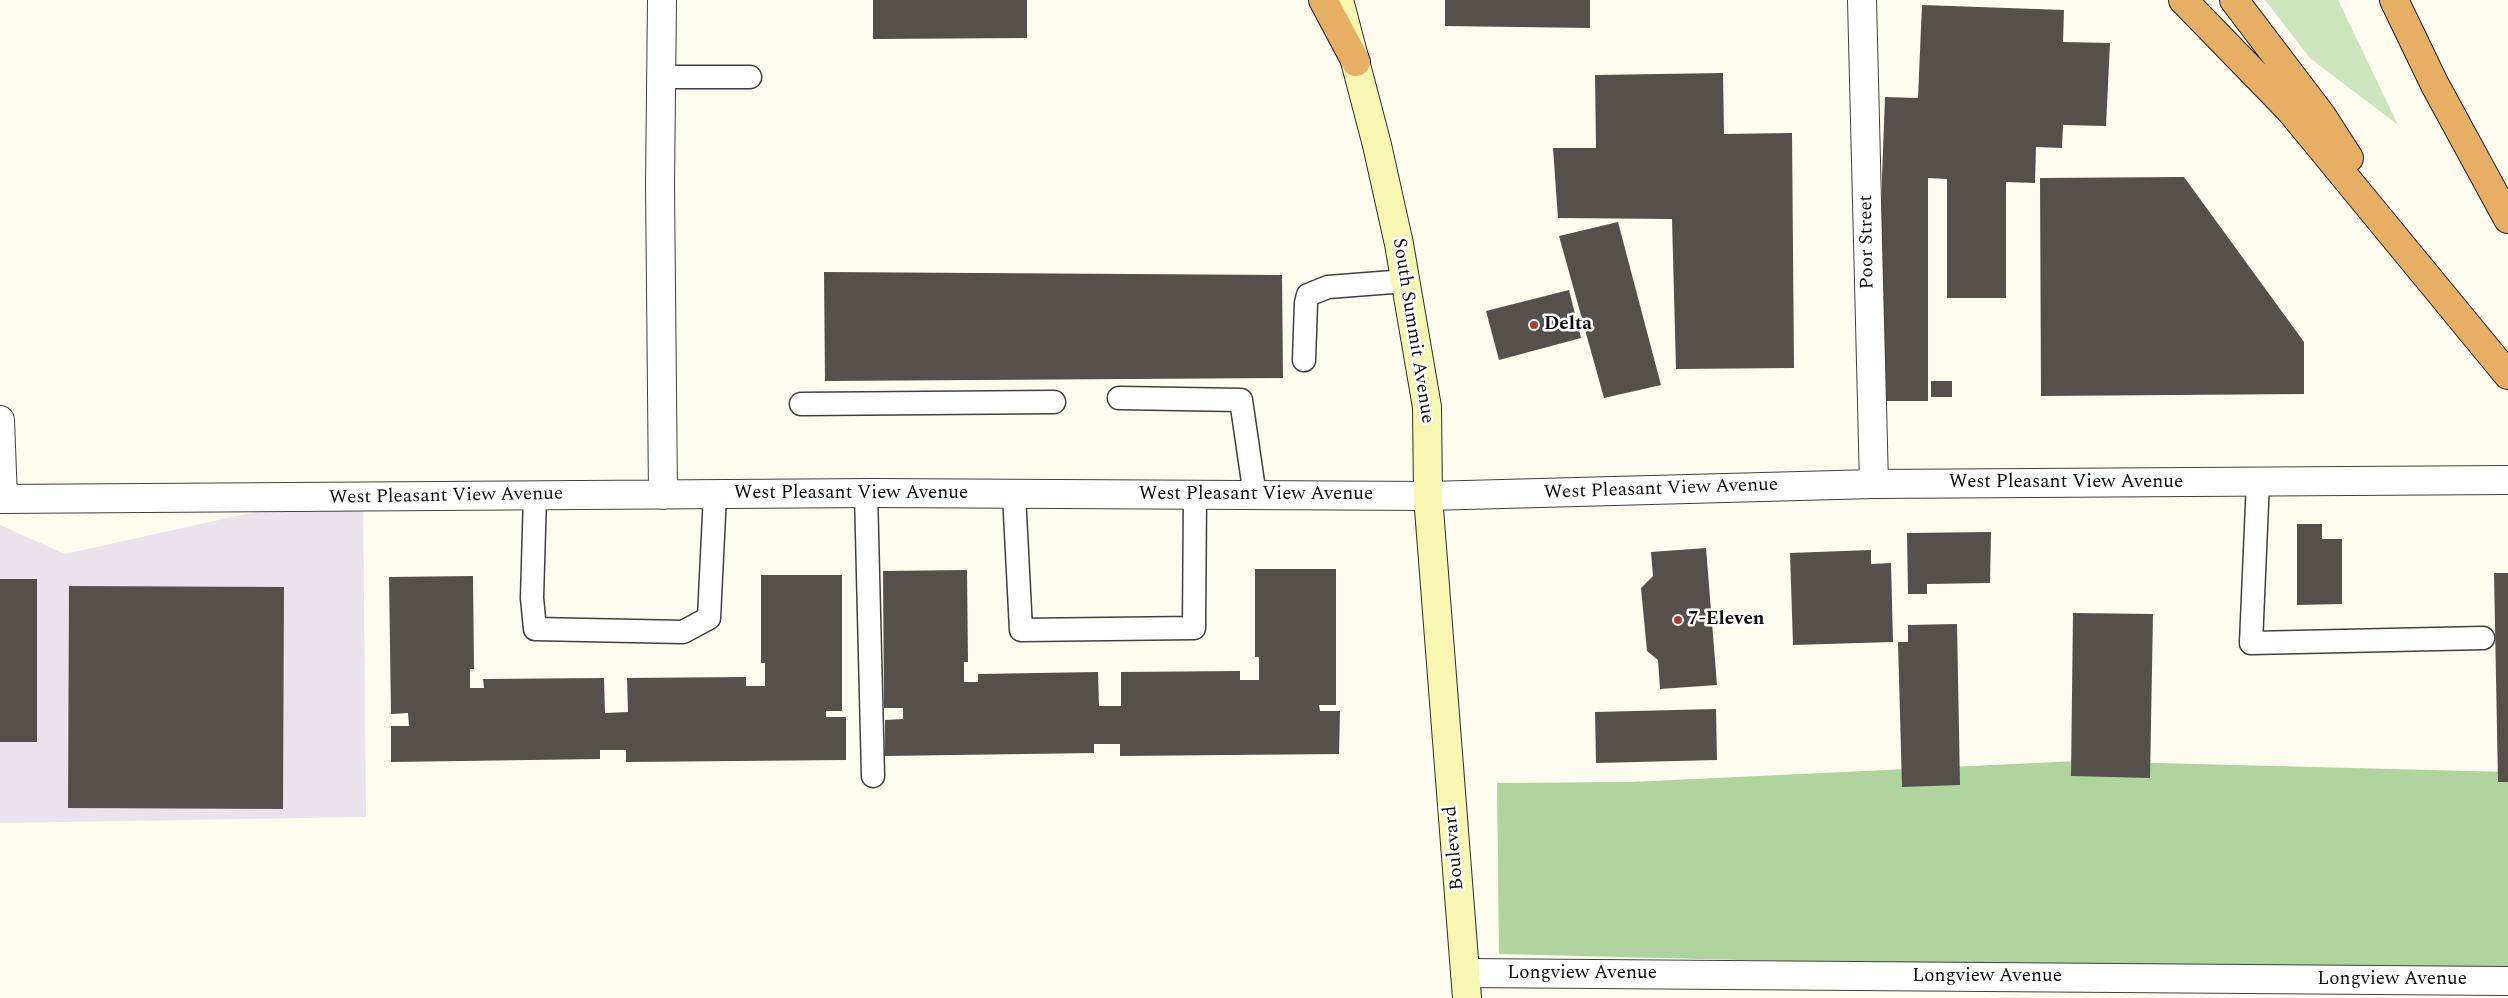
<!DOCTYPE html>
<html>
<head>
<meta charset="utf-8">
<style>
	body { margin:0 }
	canvas { display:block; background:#fdfcef }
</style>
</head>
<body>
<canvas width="2508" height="998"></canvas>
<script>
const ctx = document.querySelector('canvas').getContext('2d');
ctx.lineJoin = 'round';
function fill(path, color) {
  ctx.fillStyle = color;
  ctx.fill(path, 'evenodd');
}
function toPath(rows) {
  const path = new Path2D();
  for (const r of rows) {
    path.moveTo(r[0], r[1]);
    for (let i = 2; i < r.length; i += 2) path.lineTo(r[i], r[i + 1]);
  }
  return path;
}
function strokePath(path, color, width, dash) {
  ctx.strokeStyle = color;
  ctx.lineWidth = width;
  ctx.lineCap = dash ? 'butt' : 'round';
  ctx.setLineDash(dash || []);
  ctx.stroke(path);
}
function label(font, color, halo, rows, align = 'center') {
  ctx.font = font + ' Spectral,serif';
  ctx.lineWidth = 5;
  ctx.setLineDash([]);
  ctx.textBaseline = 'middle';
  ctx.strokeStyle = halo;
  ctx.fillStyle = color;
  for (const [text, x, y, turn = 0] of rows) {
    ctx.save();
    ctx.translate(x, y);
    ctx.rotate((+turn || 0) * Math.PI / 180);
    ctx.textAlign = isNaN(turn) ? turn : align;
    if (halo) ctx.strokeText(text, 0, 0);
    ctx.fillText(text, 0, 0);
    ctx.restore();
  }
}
fill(toPath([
	[363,488,366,817,0,823,0,525,65,554]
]), '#ebe3eb');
fill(toPath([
	[2265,0,2338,0,2398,125,2310,58]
]), '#cce5bc');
fill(toPath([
	[2078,761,2508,772,2508,979,1499,954,1497,783,1631,782]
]), '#afd49d');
fill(toPath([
	[873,0,1027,0,1027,38,873,39],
	[1445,0,1590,0,1590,28,1445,26],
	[1922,5,2064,10,2063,42,2110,43,2106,126,2063,125,2062,148,2036,147,2035,183,2006,182,2006,298,1947,298,1947,179,1928,178,1928,401,1880,401,1882,177,1885,97,1918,98],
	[1723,73,1724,134,1792,133,1794,368,1676,369,1672,219,1558,218,1553,148,1596,148,1595,75],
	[2184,177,2304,342,2304,394,2041,396,2040,178],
	[1618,222,1661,385,1604,398,1559,236],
	[824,272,1282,275,1283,378,825,381],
	[1569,290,1581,338,1499,360,1486,311],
	[1931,381,1952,381,1952,397,1931,397],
	[2297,524,2322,524,2322,539,2342,539,2342,604,2297,605],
	[1991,532,1990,583,1927,584,1927,594,1908,594,1907,533],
	[1706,548,1717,685,1660,689,1658,660,1647,651,1641,588,1653,576,1651,552],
	[1871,550,1871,564,1891,563,1893,642,1793,645,1790,553],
	[1255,569,1336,569,1336,705,1319,705,1320,711,1340,711,1339,754,1120,756,1120,744,1094,744,1094,753,885,756,885,720,903,719,903,708,884,708,883,571,967,570,968,662,964,662,964,682,978,682,978,674,1098,672,1099,706,1121,706,1121,672,1240,671,1240,680,1259,680,1259,657,1255,657],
	[2494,573,2508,573,2508,782,2498,782],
	[761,575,842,575,842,711,826,711,826,717,846,717,846,760,626,762,626,750,600,750,600,759,391,762,391,726,409,726,408,713,391,714,389,577,473,576,474,669,470,669,470,688,484,688,483,679,604,678,605,713,628,712,627,678,746,677,746,686,765,686,765,663,761,663],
	[0,579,37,579,37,742,0,742],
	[69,586,284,587,283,809,68,808],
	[2073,613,2153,614,2150,778,2071,776],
	[1957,624,1960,785,1902,787,1898,642,1908,642,1908,625],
	[1716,709,1717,760,1596,763,1595,712]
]), '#55504b');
const lane = toPath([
	[661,77,750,77],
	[1304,360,1306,303,1308,295,1328,287,1406,281],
	[1119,398,1241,400,1255,496],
	[801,404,1054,402],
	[2258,481,2251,643,2483,638],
	[866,493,873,776],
	[1014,494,1021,630,1194,628,1195,495],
	[535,496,532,598,535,629,683,632,709,618,715,494]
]);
const street = toPath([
	[662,0,660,185,663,495],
	[1862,0,1874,484],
	[0,420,3,499],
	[0,499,873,493,1428,496,1874,484,2508,480],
	[1465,973,2508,981]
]);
const secondary = toPath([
	[1339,0,1377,145,1399,244,1427,407,1428,496,1467,998]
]);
const highway = toPath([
	[1323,0,1356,62],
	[2183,0,2290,110,2508,375],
	[2234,0,2322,116,2349,158],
	[2394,0,2435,85,2508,219]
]);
strokePath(lane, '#404040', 25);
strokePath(street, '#404040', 30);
strokePath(secondary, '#2f2f2f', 30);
strokePath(highway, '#1e1e1e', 30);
strokePath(lane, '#fff', 22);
strokePath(street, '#fff', 28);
strokePath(secondary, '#f7f7b1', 28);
strokePath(highway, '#e7af64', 28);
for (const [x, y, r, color] of [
	[1534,325,5,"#b03b32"],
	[1678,620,5,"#b03b32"]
]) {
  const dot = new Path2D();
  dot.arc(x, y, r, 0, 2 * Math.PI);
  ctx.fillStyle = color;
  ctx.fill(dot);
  strokePath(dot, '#fff', 2);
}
label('19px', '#0d0d0d', '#fff', [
	["Poor Street",1868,242,-91],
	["South Summit Avenue",1412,331,81],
	["West Pleasant View Avenue",2066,483],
	["West Pleasant View Avenue",1661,490,-2],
	["West Pleasant View Avenue",851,494],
	["West Pleasant View Avenue",1256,495],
	["West Pleasant View Avenue",446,497,-1],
	["Boulevard",1455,848,-95],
	["Longview Avenue",1582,974],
	["Longview Avenue",1987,977],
	["Longview Avenue",2392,980]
]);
label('bold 19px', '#0d0d0d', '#fff', [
	["Delta",1544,325],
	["7-Eleven",1688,620]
], 'left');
</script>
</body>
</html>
